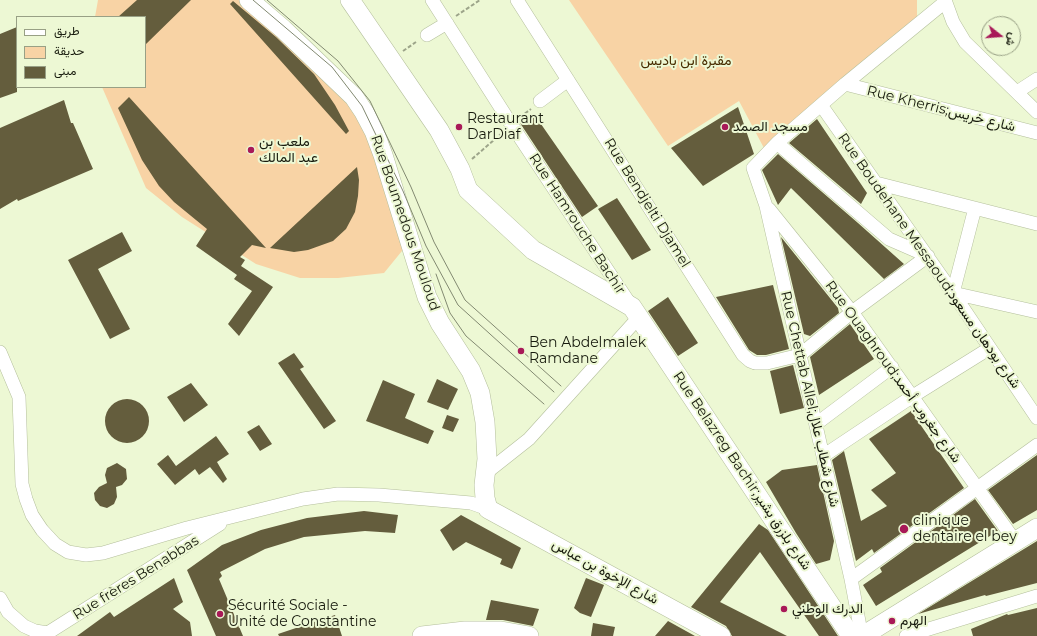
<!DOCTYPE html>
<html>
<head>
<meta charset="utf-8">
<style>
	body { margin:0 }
	#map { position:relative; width:1037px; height:636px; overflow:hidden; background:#edf8d4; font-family:Montserrat,Vazirmatn,sans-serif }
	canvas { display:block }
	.legend { position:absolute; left:16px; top:16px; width:130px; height:72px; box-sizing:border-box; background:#edf8d4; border:1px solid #98a085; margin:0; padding:5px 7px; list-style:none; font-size:12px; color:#181b0e }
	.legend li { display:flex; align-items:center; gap:8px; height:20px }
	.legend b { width:20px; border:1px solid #98a085 }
	.north { position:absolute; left:981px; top:16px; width:40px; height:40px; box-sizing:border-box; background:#edf8d4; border:1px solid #98a085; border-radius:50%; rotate:107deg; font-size:11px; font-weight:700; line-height:16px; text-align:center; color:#181b0e }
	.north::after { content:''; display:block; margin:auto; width:14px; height:18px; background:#a81958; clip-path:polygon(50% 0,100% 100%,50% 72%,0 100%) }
</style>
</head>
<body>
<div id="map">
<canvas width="1037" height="636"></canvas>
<ul class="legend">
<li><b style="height:5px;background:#fff"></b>طريق</li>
<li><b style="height:11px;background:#f8d3a5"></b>حديقة</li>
<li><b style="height:11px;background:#645d3d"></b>مبنى</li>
</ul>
<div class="north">ش</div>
</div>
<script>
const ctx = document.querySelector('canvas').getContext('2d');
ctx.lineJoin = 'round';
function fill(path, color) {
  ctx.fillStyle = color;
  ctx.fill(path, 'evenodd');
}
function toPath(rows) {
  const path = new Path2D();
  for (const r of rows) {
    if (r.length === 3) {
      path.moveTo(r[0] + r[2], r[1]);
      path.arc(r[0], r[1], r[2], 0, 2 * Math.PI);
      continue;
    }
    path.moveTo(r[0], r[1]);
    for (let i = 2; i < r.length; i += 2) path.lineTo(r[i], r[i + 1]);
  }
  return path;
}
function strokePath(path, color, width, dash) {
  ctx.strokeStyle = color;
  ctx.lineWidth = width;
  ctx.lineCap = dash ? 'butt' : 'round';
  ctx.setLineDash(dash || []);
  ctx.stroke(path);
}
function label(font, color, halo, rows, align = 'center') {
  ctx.font = font + ' Montserrat,Vazirmatn,sans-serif';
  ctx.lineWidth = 4;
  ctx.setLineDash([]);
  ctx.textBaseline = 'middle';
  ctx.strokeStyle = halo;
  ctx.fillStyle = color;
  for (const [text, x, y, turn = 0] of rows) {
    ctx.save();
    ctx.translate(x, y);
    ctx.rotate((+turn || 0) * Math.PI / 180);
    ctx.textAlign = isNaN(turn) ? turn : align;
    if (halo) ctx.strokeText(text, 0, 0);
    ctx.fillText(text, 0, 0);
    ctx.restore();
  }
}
fill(toPath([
	[98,0,249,0,358,112,406,246,384,273,338,278,300,278,256,264,182,217,146,188,102,87,145,87,145,17,95,17],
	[569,0,917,0,917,21,765,150,739,101,668,146]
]), '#f8d3a5');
fill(toPath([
	[137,0,191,0,145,45,145,17,118,17],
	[233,1,276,37,314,74,335,105,349,131,346,134,230,4],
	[17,27,17,92,0,98,0,34],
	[129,97,266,248,252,245,240,257,245,260,241,266,273,287,239,336,228,324,252,291,234,279,237,275,196,246,207,229,174,202,159,186,142,160,118,108],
	[64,100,71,123,73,123,93,169,18,201,17,199,0,209,0,128],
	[738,107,754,154,703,186,671,148],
	[534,114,598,206,582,217,520,123],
	[817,119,867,193,861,204,789,143],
	[778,154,858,223,904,264,884,279,791,188,778,205,762,170],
	[357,167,359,180,358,196,355,212,346,229,333,241,308,250,294,252,270,248],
	[617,198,651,250,632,260,598,209],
	[122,232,132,251,98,269,130,329,110,339,68,260],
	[781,237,838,308,839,313,810,336,804,334],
	[773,285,789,349,766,355,757,355,749,350,716,297],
	[668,297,698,343,678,356,648,311],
	[850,324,874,359,819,395,810,357],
	[294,353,304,367,300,369,336,421,324,429,278,363],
	[793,365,804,408,780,414,770,371],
	[437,379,458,389,448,410,427,402],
	[383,380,415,394,405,418,434,431,428,444,366,421],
	[191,383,208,405,184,422,167,397],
	[127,421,22],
	[911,411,964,488,874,553,872,549,856,561,832,460,844,451,861,521,887,506,871,490,896,473,869,439],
	[447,415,459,419,453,432,442,428],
	[259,425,272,444,260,451,247,432],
	[216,436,229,454,217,462,227,479,223,483,210,467,199,475,195,469,175,485,157,464,168,455,176,466],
	[1037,455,1037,510,1013,524,988,490],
	[117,463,126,469,127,479,122,485,116,487,117,497,114,504,107,508,100,506,95,500,94,493,99,487,107,483,105,475,107,468],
	[817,465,834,541,830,560,816,564,796,533,766,482,782,470],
	[975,499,998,531,876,606,863,585,882,572,880,568],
	[364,511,398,515,395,533,365,531,304,537,265,549,220,572,222,576,219,579,243,636,216,636,187,570,222,545,261,530,307,518],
	[461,515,521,548,512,569,500,564,502,559,466,542,453,551,440,530],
	[759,524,768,530,838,636,819,636,760,552,720,602,787,636,732,636,726,626,691,607],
	[1037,541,1037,583,986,596,985,595,918,614],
	[174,578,183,602,173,609,190,622,192,636,77,636,110,612,114,617],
	[586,578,604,585,591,617,580,613,574,608],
	[491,600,539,609,533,626,503,620,486,620],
	[1037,608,1037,636,973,636,971,629,1007,614,1008,615],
	[335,615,342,636,279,636,278,634],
	[668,621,695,636,655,636],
	[593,623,615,627,613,636,591,636]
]), '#645d3d');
const street = toPath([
	[432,0,511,124,630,304],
	[517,0,743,355,750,361,755,363,767,363,800,355,852,312,928,256,889,239,777,143],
	[945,0,953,22,965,42,1037,112],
	[427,35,447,23],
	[845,84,1037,133],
	[1017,92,1037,79],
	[540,101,568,80],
	[821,105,953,293,1037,418],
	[876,183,1037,224],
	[975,208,953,293,1037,312],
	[769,209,852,312,1015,541],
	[0,352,19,397,22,484,26,499,32,515,42,530,55,544,68,552,86,555,103,553,187,528,303,499,338,494,379,495,471,503,488,509],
	[816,424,892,367],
	[823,456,913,396,990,348],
	[486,473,529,439,639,317],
	[851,579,1037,445],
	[0,598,8,612,24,626,35,631,48,633],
	[861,632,851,579,766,206,753,168,777,143,845,84,945,2],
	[43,636,220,524],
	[906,636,1037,596]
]);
const secondary = toPath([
	[249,0,283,29,354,97,364,112,374,131,383,155,427,297,440,323,471,371,480,393,485,422,487,459,484,485,485,498,488,509,721,636],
	[350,0,439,130,460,169,468,190,533,250,632,307,851,636],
	[869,632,1037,528],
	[422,636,465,631,501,631,529,636]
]);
strokePath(street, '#b4bf9c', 14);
strokePath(secondary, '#b4bf9c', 20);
strokePath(toPath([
	[456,16,480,0],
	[403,51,416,42],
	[520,117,531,109],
	[472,159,502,133]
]), '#9da58a', 2, [4, 2]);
strokePath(street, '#fff', 13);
strokePath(secondary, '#fff', 19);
strokePath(toPath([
	[253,0,332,67,362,106,403,191,426,246,458,305,554,392],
	[267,0,338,61,370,101,411,187,434,242,465,300,561,386],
	[436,274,450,313,466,336,544,404]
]), '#828971', 1);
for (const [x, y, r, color] of [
	[459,127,4,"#a81958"],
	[725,127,4,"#a81958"],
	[251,150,4,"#a81958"],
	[521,351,4,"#a81958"],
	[904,529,5,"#a81958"],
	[784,609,4,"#a81958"],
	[220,614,4,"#a81958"],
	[892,621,4,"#a81958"]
]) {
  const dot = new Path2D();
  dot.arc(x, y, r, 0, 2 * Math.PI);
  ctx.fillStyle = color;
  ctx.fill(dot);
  strokePath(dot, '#edf8d4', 1.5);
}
label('14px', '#472c00', '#edf8d4', [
	["مقبرة ابن باديس",686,61]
]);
label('14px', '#181b0e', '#edf8d4', [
	["Rue Kherris;شارع خريس",941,109,14],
	["Rue Bendjelti Djamel",647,203,58],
	["Rue Boumedous Mouloud",405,223,71],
	["Rue Hamrouche Bachir",577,224,57],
	["Rue Boudehane Messaoud;شارع بودهان مسعود",929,261,55],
	["Rue Ouaghroud;شارع جغروب أحمد",893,372,54],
	["Rue Chettab Allel;شارع شطاب علال",810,399,77],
	["Rue Belazreg Bachir;شارع بلزرق بشير",742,471,56],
	["شارع الإخوة بن عباس",605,572,29],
	["Rue frères Benabbas",136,578,-32]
]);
label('14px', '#181b0e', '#edf8d4', [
	["Restaurant",467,119],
	["DarDiaf",467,135],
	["مسجد الصمد",733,127],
	["ملعب بن",259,142],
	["عبد المالك",259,158],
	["Ben Abdelmalek",529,343],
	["Ramdane",529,359],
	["clinique",913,521],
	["dentaire el bey",913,537],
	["Sécurité Sociale -",228,606],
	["Unité de Constantine",228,622],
	["الدرك الوطني",792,609],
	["الهرم",900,621]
], 'left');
</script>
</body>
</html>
